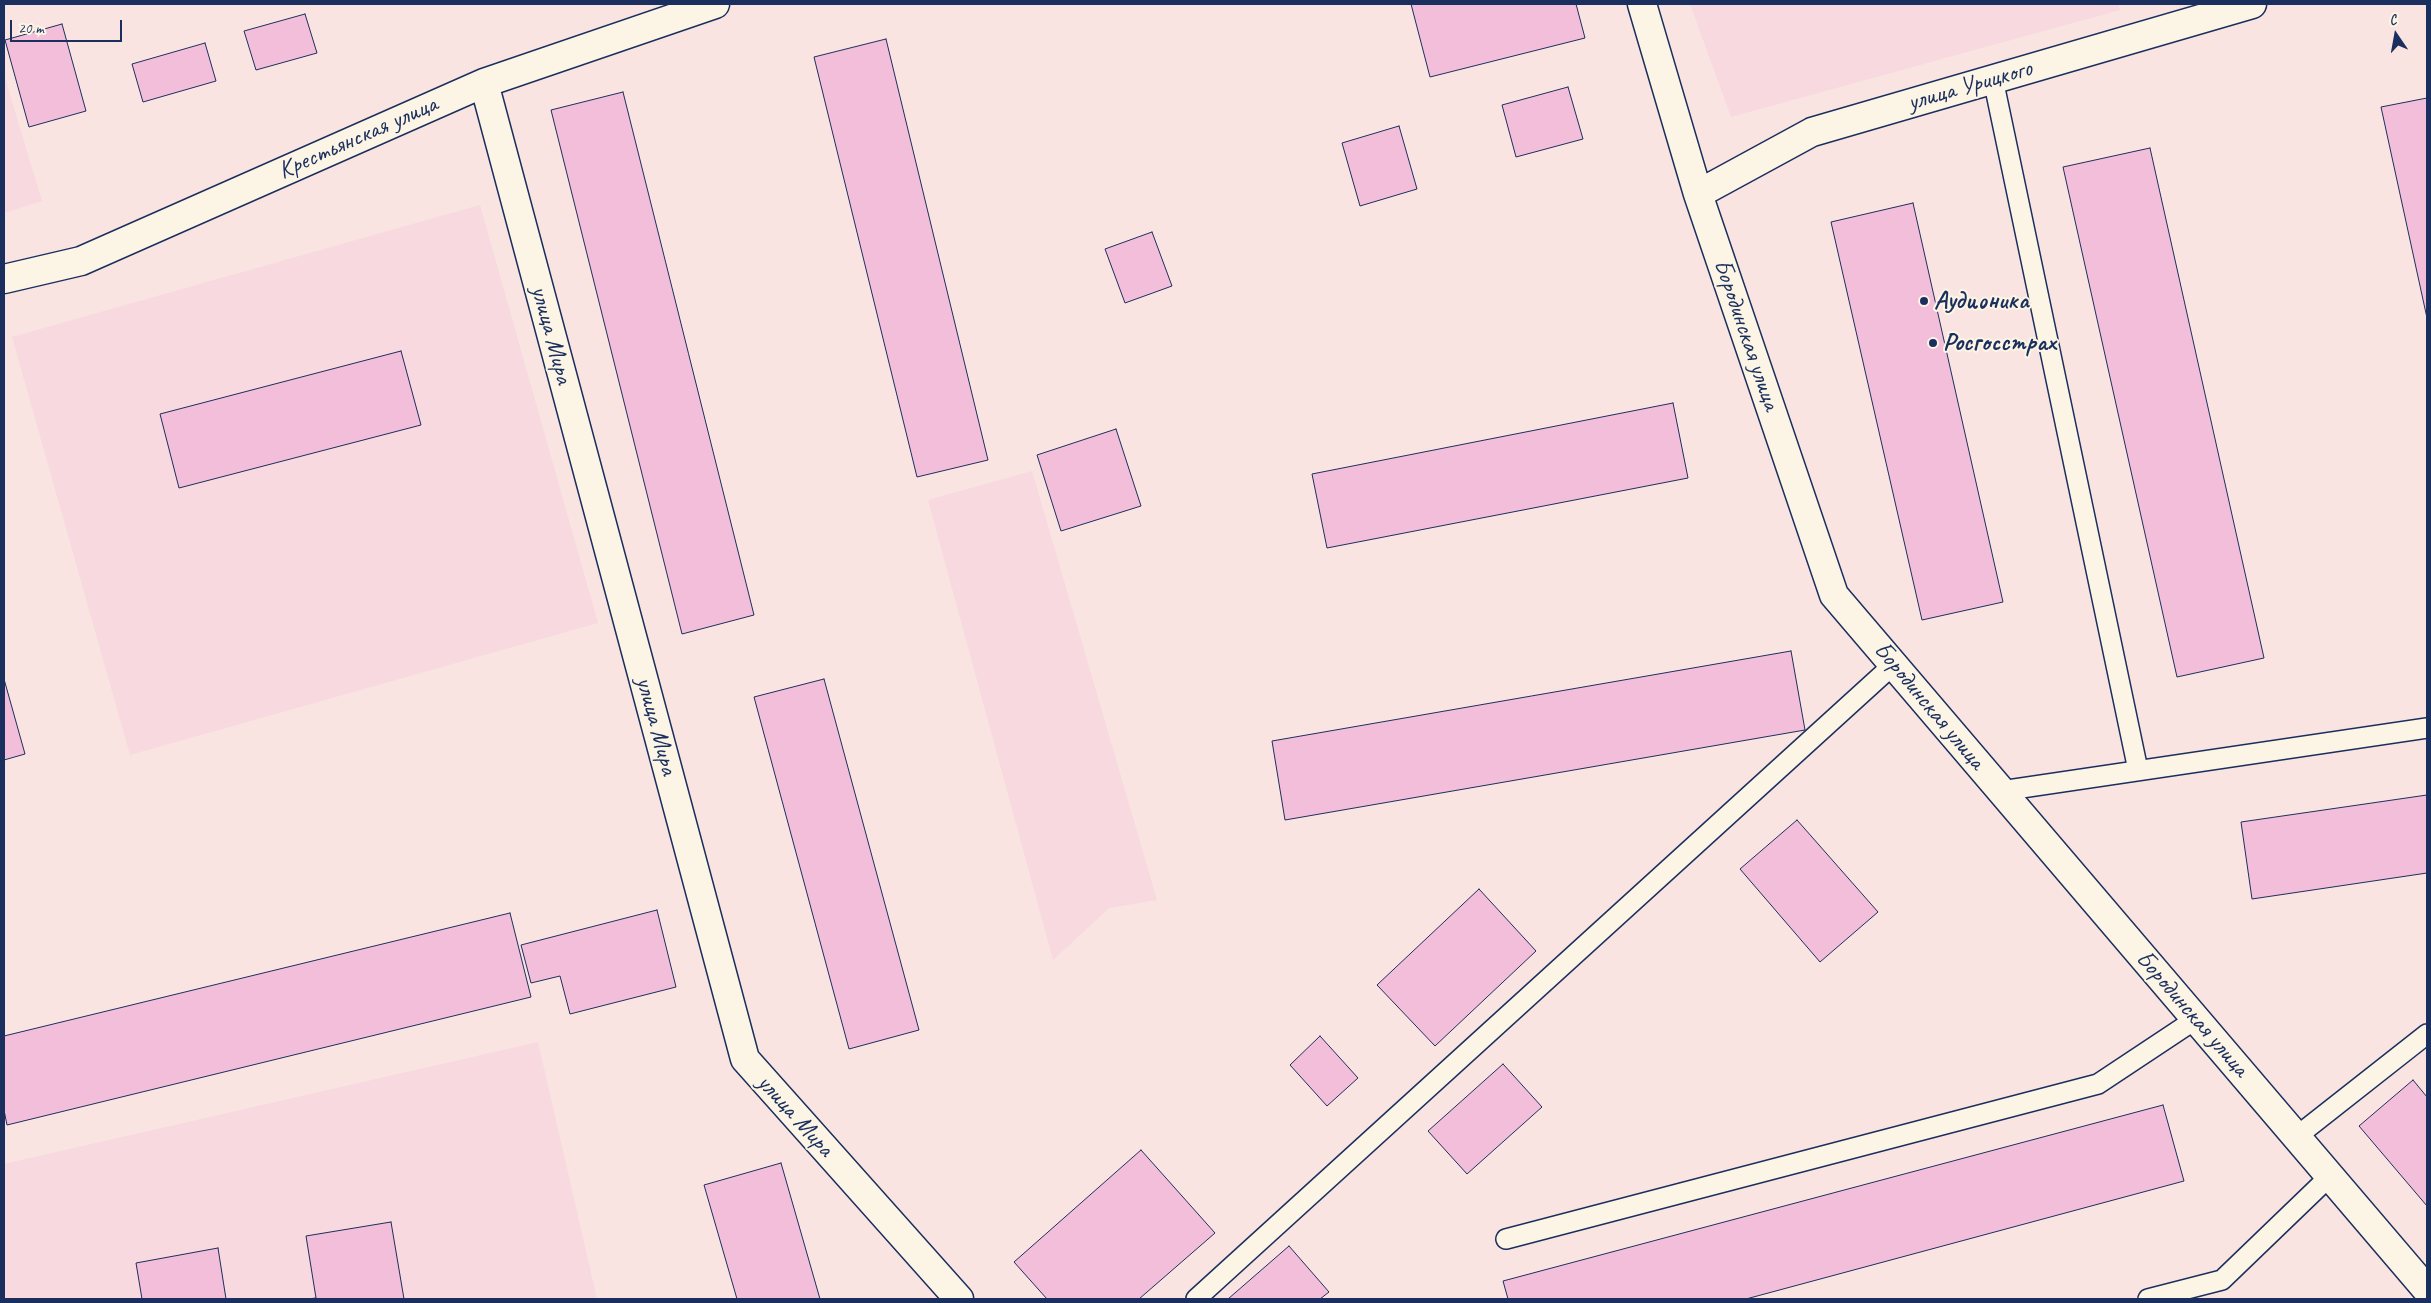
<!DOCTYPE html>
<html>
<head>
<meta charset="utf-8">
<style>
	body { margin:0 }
	#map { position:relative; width:2431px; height:1303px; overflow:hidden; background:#f9e4e1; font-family:Caveat,sans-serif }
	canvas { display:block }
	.frame { position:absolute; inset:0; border:5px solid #1b2f5e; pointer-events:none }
	.north { position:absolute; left:2371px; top:10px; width:50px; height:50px; -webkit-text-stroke:4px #fcf5e5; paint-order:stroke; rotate:348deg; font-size:14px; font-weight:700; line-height:20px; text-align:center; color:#1b2f5e }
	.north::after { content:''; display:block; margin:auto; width:18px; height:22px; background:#1b2f5e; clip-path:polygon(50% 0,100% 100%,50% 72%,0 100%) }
	.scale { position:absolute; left:10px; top:20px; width:112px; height:22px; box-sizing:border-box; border:2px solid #1b2f5e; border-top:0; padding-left:6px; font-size:15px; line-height:18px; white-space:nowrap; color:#1b2f5e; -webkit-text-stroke:4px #fcf5e5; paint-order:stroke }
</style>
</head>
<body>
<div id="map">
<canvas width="2431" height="1303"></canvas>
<div class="frame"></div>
<div class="north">С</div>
<div class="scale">20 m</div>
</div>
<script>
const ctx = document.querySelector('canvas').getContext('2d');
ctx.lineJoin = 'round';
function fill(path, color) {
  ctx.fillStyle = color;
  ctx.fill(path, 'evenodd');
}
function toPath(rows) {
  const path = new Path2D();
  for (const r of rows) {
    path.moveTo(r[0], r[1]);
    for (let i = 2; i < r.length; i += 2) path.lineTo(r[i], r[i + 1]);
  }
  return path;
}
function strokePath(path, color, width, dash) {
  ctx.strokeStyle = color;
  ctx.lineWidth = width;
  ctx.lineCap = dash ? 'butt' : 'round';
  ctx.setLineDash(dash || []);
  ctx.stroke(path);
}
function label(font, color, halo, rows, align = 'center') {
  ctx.font = font + ' Caveat,sans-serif';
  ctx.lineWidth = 4;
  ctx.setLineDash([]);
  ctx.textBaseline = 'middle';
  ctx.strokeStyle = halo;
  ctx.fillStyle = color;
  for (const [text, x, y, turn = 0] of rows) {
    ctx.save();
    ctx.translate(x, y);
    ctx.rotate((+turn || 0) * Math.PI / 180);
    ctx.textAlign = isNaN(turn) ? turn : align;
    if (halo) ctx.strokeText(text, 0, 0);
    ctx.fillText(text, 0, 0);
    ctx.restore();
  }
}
fill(toPath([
	[1690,4,2118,4,2120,10,1731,117],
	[4,75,42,201,4,213],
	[480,205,598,623,130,755,12,337],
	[1032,471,1157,900,1109,908,1053,960,928,500],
	[538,1042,597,1299,4,1299,4,1164]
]), '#f7d9df');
const building = toPath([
	[1411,4,1576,4,1585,38,1430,77,1411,4],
	[305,14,317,53,256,70,244,31,305,14],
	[62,24,86,111,29,127,5,40,62,24],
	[886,39,988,460,917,477,814,57,886,39],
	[205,43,216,81,143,102,132,64,205,43],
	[1568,87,1583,139,1516,157,1502,105,1568,87],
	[623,92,754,615,682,634,551,110,623,92],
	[2427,98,2427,318,2381,107,2427,98],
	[1399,126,1417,189,1360,206,1342,143,1399,126],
	[2150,148,2264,658,2177,677,2063,167,2150,148],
	[1913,203,2003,602,1922,620,1831,222,1913,203],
	[1152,232,1172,286,1125,303,1105,249,1152,232],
	[401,351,421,425,179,488,160,414,401,351],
	[1673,403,1688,478,1327,548,1312,474,1673,403],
	[1116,429,1141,506,1061,531,1037,455,1116,429],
	[1791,651,1805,730,1285,820,1272,741,1791,651],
	[4,679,25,754,4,760,4,679],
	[824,679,919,1030,849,1049,754,697,824,679],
	[2427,795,2427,873,2252,899,2241,822,2427,795],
	[1797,820,1878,912,1820,962,1740,869,1797,820],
	[1479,889,1536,951,1435,1046,1377,985,1479,889],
	[657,910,676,987,570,1014,560,976,531,983,521,945,657,910],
	[510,913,531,997,7,1125,4,1110,4,1036,510,913],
	[1320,1036,1358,1078,1327,1106,1290,1065,1320,1036],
	[1503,1064,1542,1107,1467,1174,1428,1131,1503,1064],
	[2413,1080,2427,1097,2427,1206,2359,1126,2413,1080],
	[2163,1105,2184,1181,1746,1299,1508,1299,1503,1281,2163,1105],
	[1141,1150,1215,1233,1139,1299,1047,1299,1014,1262,1141,1150],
	[781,1163,820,1299,737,1299,704,1185,781,1163],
	[391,1222,404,1299,308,1299,316,1298,306,1236,391,1222],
	[1289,1246,1329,1292,1320,1299,1228,1299,1289,1246],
	[218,1248,226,1299,142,1299,136,1263,218,1248]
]);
fill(building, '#f3bed9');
strokePath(building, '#1b2f5e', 1);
const service = toPath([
	[1993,79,2138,770],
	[2001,791,2427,728],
	[2296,1137,2427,1034],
	[1506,1239,2098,1084,2196,1019],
	[1196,1299,1893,665],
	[2148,1299,2222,1280,2330,1176]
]);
const minor = toPath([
	[1642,4,1698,194,1834,595,2427,1290],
	[484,83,745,1059,959,1299],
	[1698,194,1812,132,2252,4],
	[4,279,81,261,484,83,715,4]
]);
strokePath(service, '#1b2f5e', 22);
strokePath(minor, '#1b2f5e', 31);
strokePath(service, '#fcf5e5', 19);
strokePath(minor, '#fcf5e5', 28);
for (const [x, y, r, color] of [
	[1924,301,5,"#1b2f5e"],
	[1933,343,5,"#1b2f5e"]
]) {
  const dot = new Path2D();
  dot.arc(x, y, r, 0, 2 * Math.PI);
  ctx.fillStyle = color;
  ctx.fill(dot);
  strokePath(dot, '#fcf5e5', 2);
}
label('25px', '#1b2f5e', '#fcf5e5', [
	["улица Урицкого",1970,86,-16],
	["Крестьянская улица",358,138,-24],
	["улица Мира",551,335,75],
	["Бородинская улица",1746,335,71],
	["Бородинская улица",1929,706,50],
	["улица Мира",656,726,75],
	["Бородинская улица",2192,1014,49],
	["улица Мира",795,1116,48]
]);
label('bold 25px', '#1b2f5e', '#fcf5e5', [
	["Аудионика",1934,301],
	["Росгосстрах",1943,343]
], 'left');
</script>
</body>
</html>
